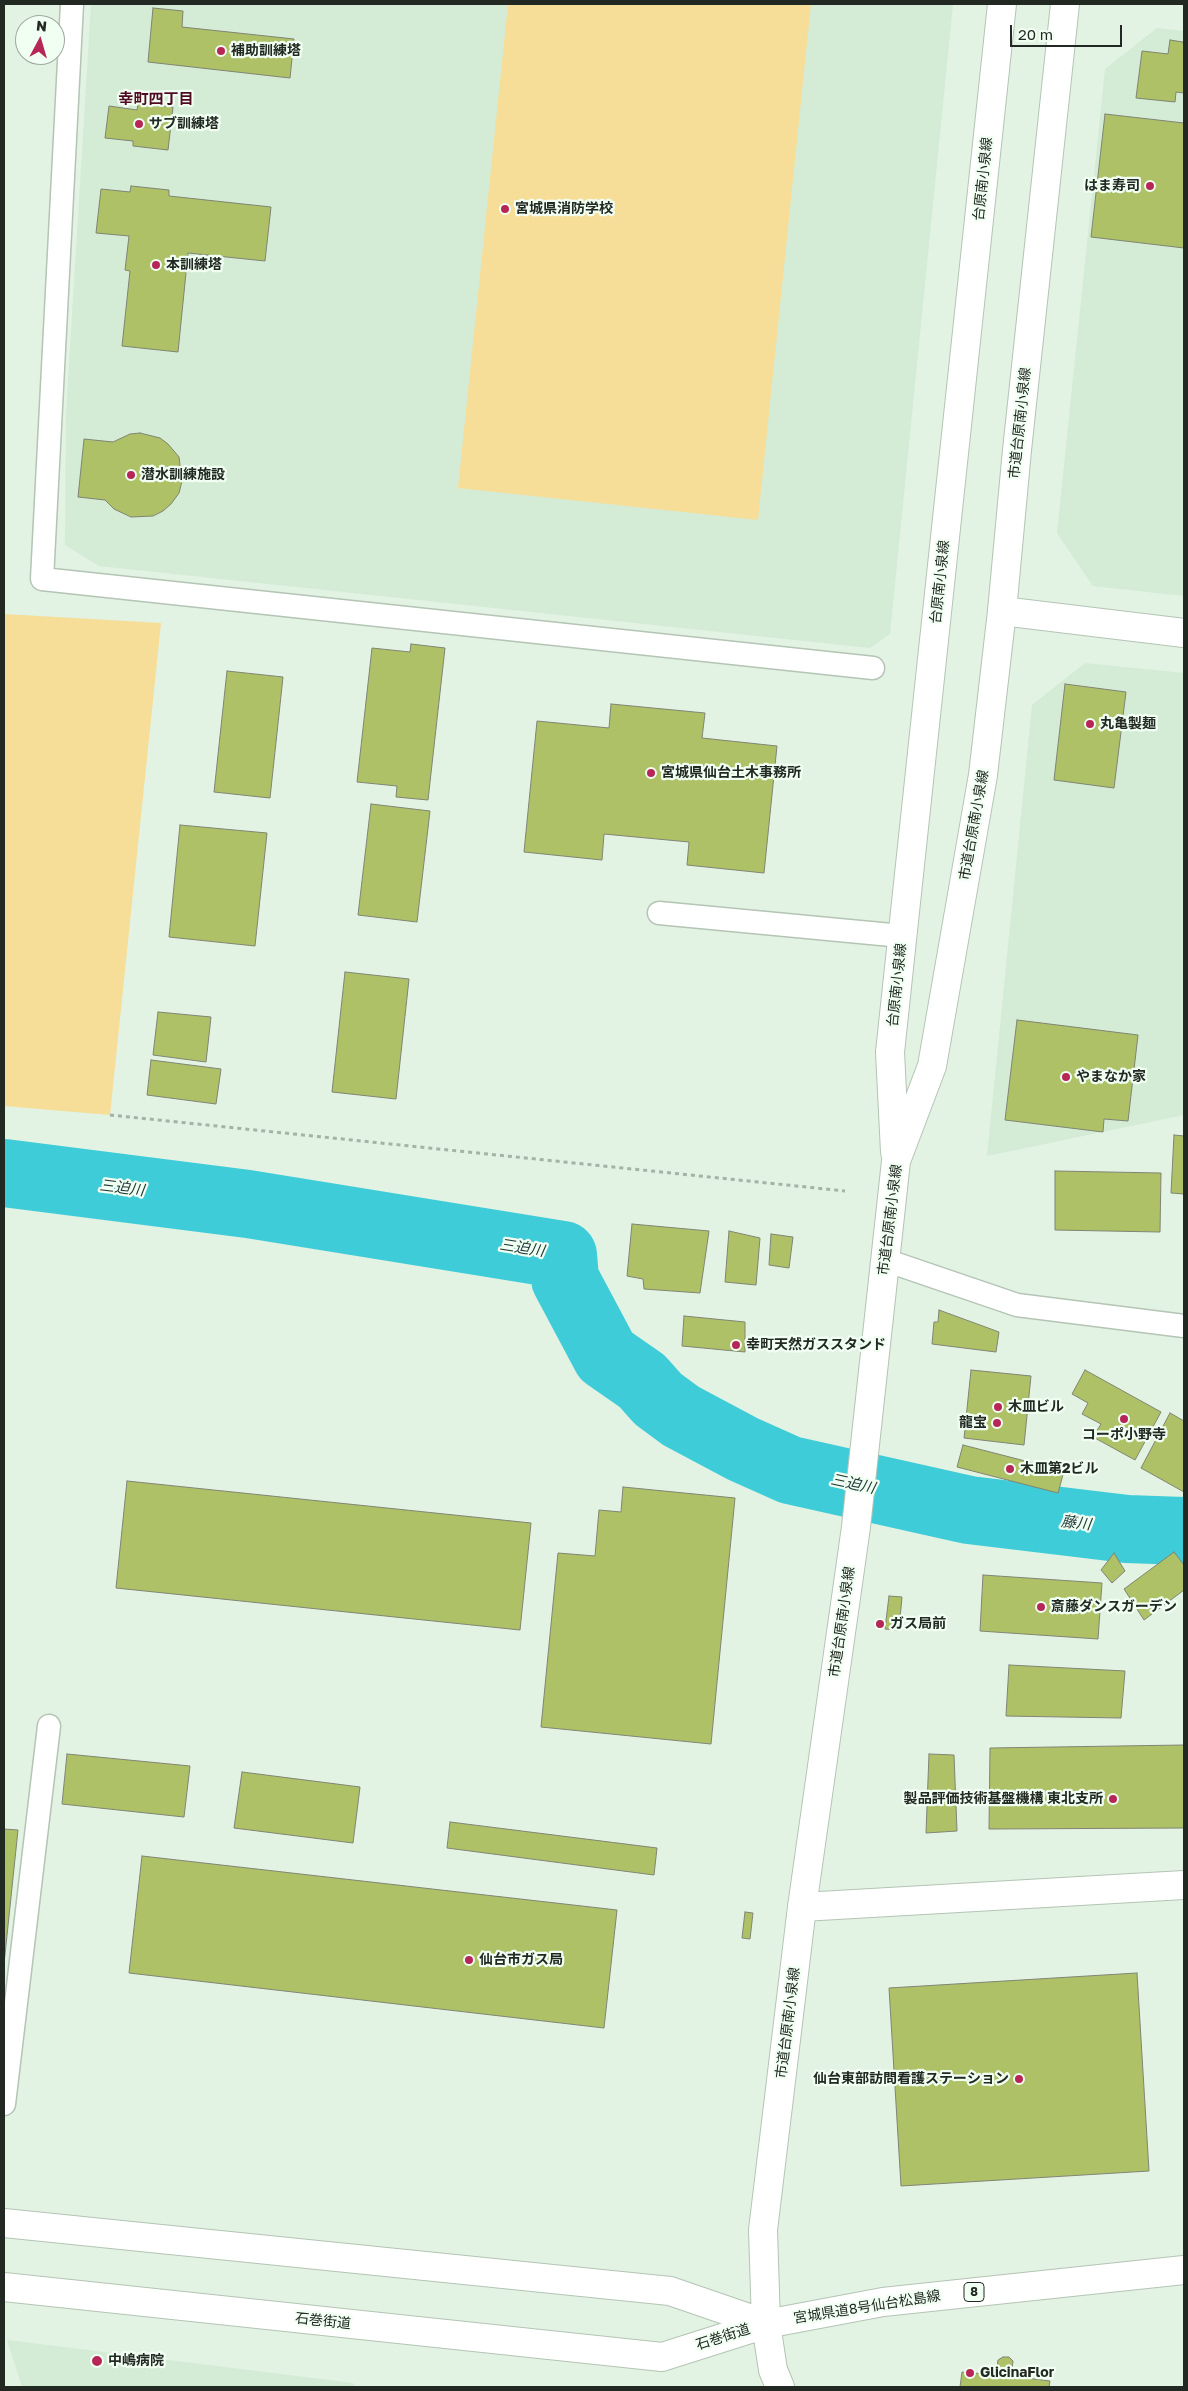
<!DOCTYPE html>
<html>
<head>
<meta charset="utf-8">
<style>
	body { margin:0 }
	#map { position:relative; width:1188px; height:2391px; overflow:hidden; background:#e2f2e3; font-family:"Golos Text",sans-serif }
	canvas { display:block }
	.frame { position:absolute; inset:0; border:5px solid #222822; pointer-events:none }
	.north { position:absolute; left:15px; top:15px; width:50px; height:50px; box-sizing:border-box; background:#f1fff2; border:1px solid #9ea99f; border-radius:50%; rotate:6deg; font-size:14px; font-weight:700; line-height:20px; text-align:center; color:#222822 }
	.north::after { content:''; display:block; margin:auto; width:18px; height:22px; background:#b62758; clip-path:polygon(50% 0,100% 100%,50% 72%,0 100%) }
	.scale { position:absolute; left:1010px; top:25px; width:112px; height:22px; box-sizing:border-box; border:2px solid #222822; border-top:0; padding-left:6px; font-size:15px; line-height:18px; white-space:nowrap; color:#222822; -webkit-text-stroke:4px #f1fff2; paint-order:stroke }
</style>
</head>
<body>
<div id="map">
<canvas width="1188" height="2391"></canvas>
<div class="frame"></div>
<div class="north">N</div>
<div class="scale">20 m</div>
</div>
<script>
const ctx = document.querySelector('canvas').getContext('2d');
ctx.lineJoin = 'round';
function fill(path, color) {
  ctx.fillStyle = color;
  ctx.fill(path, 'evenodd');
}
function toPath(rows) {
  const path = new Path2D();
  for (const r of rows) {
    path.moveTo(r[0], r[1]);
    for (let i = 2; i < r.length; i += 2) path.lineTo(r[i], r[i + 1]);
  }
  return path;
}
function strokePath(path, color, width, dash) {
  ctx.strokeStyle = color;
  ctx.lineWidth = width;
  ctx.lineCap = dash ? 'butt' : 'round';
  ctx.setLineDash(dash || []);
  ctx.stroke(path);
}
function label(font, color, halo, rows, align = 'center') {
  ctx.font = font + ' "Golos Text","Noto Sans JP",sans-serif';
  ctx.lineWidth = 4.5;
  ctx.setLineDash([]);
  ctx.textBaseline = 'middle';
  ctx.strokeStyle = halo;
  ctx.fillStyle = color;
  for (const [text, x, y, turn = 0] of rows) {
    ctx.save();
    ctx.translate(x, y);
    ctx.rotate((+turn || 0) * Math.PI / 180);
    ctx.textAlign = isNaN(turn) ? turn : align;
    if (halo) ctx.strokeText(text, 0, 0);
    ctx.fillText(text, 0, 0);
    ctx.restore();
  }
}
fill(toPath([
	[91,4,953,4,890,634,870,648,99,566,65,545,66,413],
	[1157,28,1184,31,1184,596,1093,586,1057,533,1105,69],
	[1085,663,1184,673,1184,1115,987,1156,1032,705],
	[7,2340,353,2383,355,2387,22,2387]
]), '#d4ebd6');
fill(toPath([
	[508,4,811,4,758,520,458,488],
	[4,614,161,623,110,1115,4,1106]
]), '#f6de98');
strokePath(toPath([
	[4,1173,248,1204,563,1255,565,1279,606,1356,642,1381,658,1399,681,1416,743,1449,790,1470,969,1510,1127,1529,1184,1531]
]), '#3eccd9', 68);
const building = toPath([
	[153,8,183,11,182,27,294,39,290,78,148,62,153,8],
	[1170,40,1183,42,1184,46,1184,93,1176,92,1175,102,1136,98,1142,51,1168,54,1170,40],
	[138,104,173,107,168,150,133,146,133,141,105,138,109,106,137,110,138,104],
	[1105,114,1184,123,1184,248,1091,237,1105,114],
	[131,186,169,190,169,196,271,207,265,261,188,253,178,352,122,346,130,271,125,270,129,236,96,233,101,189,130,192,131,186],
	[140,433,160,438,168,444,179,457,182,481,179,493,171,504,163,511,153,516,131,517,114,509,105,500,78,497,84,439,113,442,130,434,140,433],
	[411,644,445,648,428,800,396,797,397,786,357,782,372,648,410,652,411,644],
	[227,671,283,677,270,798,214,792,227,671],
	[1065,684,1126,692,1114,788,1054,780,1065,684],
	[611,704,705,713,702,738,777,746,764,873,687,865,689,842,604,834,602,860,524,852,537,721,609,728,611,704],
	[371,804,430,811,417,922,358,915,371,804],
	[180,825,267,833,255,946,169,937,180,825],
	[345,972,409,979,396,1099,332,1092,345,972],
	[158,1012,211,1017,206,1062,153,1055,158,1012],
	[1017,1020,1138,1035,1128,1121,1104,1119,1103,1132,1005,1120,1017,1020],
	[151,1060,221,1069,216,1104,147,1095,151,1060],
	[1174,1135,1184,1136,1184,1194,1171,1193,1174,1135],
	[1055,1171,1161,1173,1160,1232,1055,1230,1055,1171],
	[632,1224,709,1231,700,1293,644,1289,643,1279,627,1276,632,1224],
	[729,1231,760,1238,756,1285,725,1282,729,1231],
	[771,1234,793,1237,789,1268,769,1265,771,1234],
	[939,1310,999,1332,996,1352,932,1344,934,1322,938,1322,939,1310],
	[684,1316,745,1322,745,1352,682,1346,684,1316],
	[971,1370,1031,1376,1024,1445,964,1438,971,1370],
	[1085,1370,1161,1412,1135,1460,1093,1437,1101,1424,1082,1414,1088,1403,1072,1394,1085,1370],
	[1170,1413,1184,1421,1184,1492,1141,1468,1170,1413],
	[963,1445,1064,1471,1058,1493,957,1467,963,1445],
	[127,1481,531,1523,520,1630,116,1588,127,1481],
	[623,1487,735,1498,711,1744,541,1727,558,1553,595,1556,599,1510,621,1512,623,1487],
	[1174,1552,1184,1565,1184,1590,1144,1620,1124,1589,1174,1552],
	[1114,1553,1125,1571,1112,1583,1101,1570,1114,1553],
	[983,1575,1102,1583,1098,1639,980,1631,983,1575],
	[889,1596,902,1597,899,1630,885,1629,889,1596],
	[1009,1665,1125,1671,1121,1718,1006,1716,1009,1665],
	[1184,1745,1184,1828,989,1829,990,1748,1184,1745],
	[67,1754,190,1766,184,1817,62,1804,67,1754],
	[929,1754,954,1755,957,1831,926,1833,929,1754],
	[242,1772,360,1787,353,1843,234,1828,242,1772],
	[450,1822,657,1848,654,1875,447,1848,450,1822],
	[4,1829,18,1830,4,1964,4,1829],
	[142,1856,617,1910,604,2028,129,1973,142,1856],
	[745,1912,753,1913,750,1939,742,1938,745,1912],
	[1137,1973,1149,2171,901,2186,889,1988,1137,1973],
	[1003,2357,1009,2357,1013,2361,1011,2376,1050,2381,1049,2387,960,2387,962,2372,996,2375,998,2360,1003,2357]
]);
fill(building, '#aec167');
strokePath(building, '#808573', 1);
const service = toPath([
	[72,4,42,579,873,668],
	[659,913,902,936],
	[885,1260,1017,1305,1184,1326],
	[4,2104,49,1726]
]);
const minor = toPath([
	[1002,611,1184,633],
	[802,1907,1184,1885]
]);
const tertiary = toPath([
	[895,1152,890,1052,1002,4],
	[4,2223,670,2291,766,2324],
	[4,2287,662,2357,766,2324],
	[766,2324,763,2230,802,1907,856,1527,896,1161,932,1066,983,775,1002,611,1017,450,1065,4]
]);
const primary = toPath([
	[780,2387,773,2370,766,2324,883,2302,1184,2270]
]);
strokePath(service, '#b4c4b5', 25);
strokePath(minor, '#b4c4b5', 30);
strokePath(tertiary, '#b4c4b5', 30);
strokePath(primary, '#b4c4b5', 30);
strokePath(toPath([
	[110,1115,845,1191]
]), '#a5b2a6', 3, [4, 4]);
strokePath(service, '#fff', 22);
strokePath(minor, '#fff', 28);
strokePath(tertiary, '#fff', 28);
strokePath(primary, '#fff', 28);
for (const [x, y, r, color] of [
	[221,51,5,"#b62758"],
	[139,124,5,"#b62758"],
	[1150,186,5,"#b62758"],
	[505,209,5,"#b62758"],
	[156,265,5,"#b62758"],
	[131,475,5,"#b62758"],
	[1090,724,5,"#b62758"],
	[651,773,5,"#b62758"],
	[1066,1077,5,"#b62758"],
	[736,1345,5,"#b62758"],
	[998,1407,5,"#b62758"],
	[1124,1419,5,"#b62758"],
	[997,1423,5,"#b62758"],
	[1010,1469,5,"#b62758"],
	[1041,1607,5,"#b62758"],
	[880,1624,5,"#b62758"],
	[1113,1799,5,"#b62758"],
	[469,1960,5,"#b62758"],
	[1019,2079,5,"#b62758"],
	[97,2361,6,"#b62758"],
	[970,2373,5,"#b62758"]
]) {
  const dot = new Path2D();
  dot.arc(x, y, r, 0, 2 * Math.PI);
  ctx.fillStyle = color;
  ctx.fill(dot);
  strokePath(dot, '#f1fff2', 2);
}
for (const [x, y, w] of [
	[974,2292,20]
]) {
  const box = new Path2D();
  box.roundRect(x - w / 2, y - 9.5, w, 19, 4);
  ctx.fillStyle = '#f1fff2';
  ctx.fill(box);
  strokePath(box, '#222822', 1);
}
label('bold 12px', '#222822', null, [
	["8",974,2292]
]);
label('bold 14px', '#222822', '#f1fff2', [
	["補助訓練塔",231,51],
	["サブ訓練塔",149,124],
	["はま寿司",1140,186,"right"],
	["宮城県消防学校",515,209],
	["本訓練塔",166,265],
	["潜水訓練施設",141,475],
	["丸亀製麺",1100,724],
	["宮城県仙台土木事務所",661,773],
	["やまなか家",1076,1077],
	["幸町天然ガススタンド",746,1345],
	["木皿ビル",1008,1407],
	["龍宝",987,1423,"right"],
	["コーポ小野寺",1124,1435,"center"],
	["木皿第2ビル",1020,1469],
	["斎藤ダンスガーデン",1051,1607],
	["ガス局前",890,1624],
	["製品評価技術基盤機構 東北支所",1103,1799,"right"],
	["仙台市ガス局",479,1960],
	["仙台東部訪問看護ステーション",1009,2079,"right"],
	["中嶋病院",108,2361],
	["GlicinaFlor",980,2373]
], 'left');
label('14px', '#222822', '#f1fff2', [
	["台原南小泉線",983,179,-84],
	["市道台原南小泉線",1020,423,-84],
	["台原南小泉線",940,582,-84],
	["市道台原南小泉線",974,825,-80],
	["台原南小泉線",897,985,-84],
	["市道台原南小泉線",890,1220,-83],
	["市道台原南小泉線",842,1622,-82],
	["市道台原南小泉線",788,2023,-83],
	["宮城県道8号仙台松島線",867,2307,-9],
	["石巻街道",323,2321,6],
	["石巻街道",723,2337,-18]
]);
label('bold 15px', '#4f0a22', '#f1fff2', [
	["幸町四丁目",156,99]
]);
label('italic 15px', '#1c3336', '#f1fff2', [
	["三迫川",122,1188,7],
	["三迫川",522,1248,9],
	["三迫川",853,1484,12],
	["藤川",1076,1523,7]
]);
</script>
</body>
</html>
